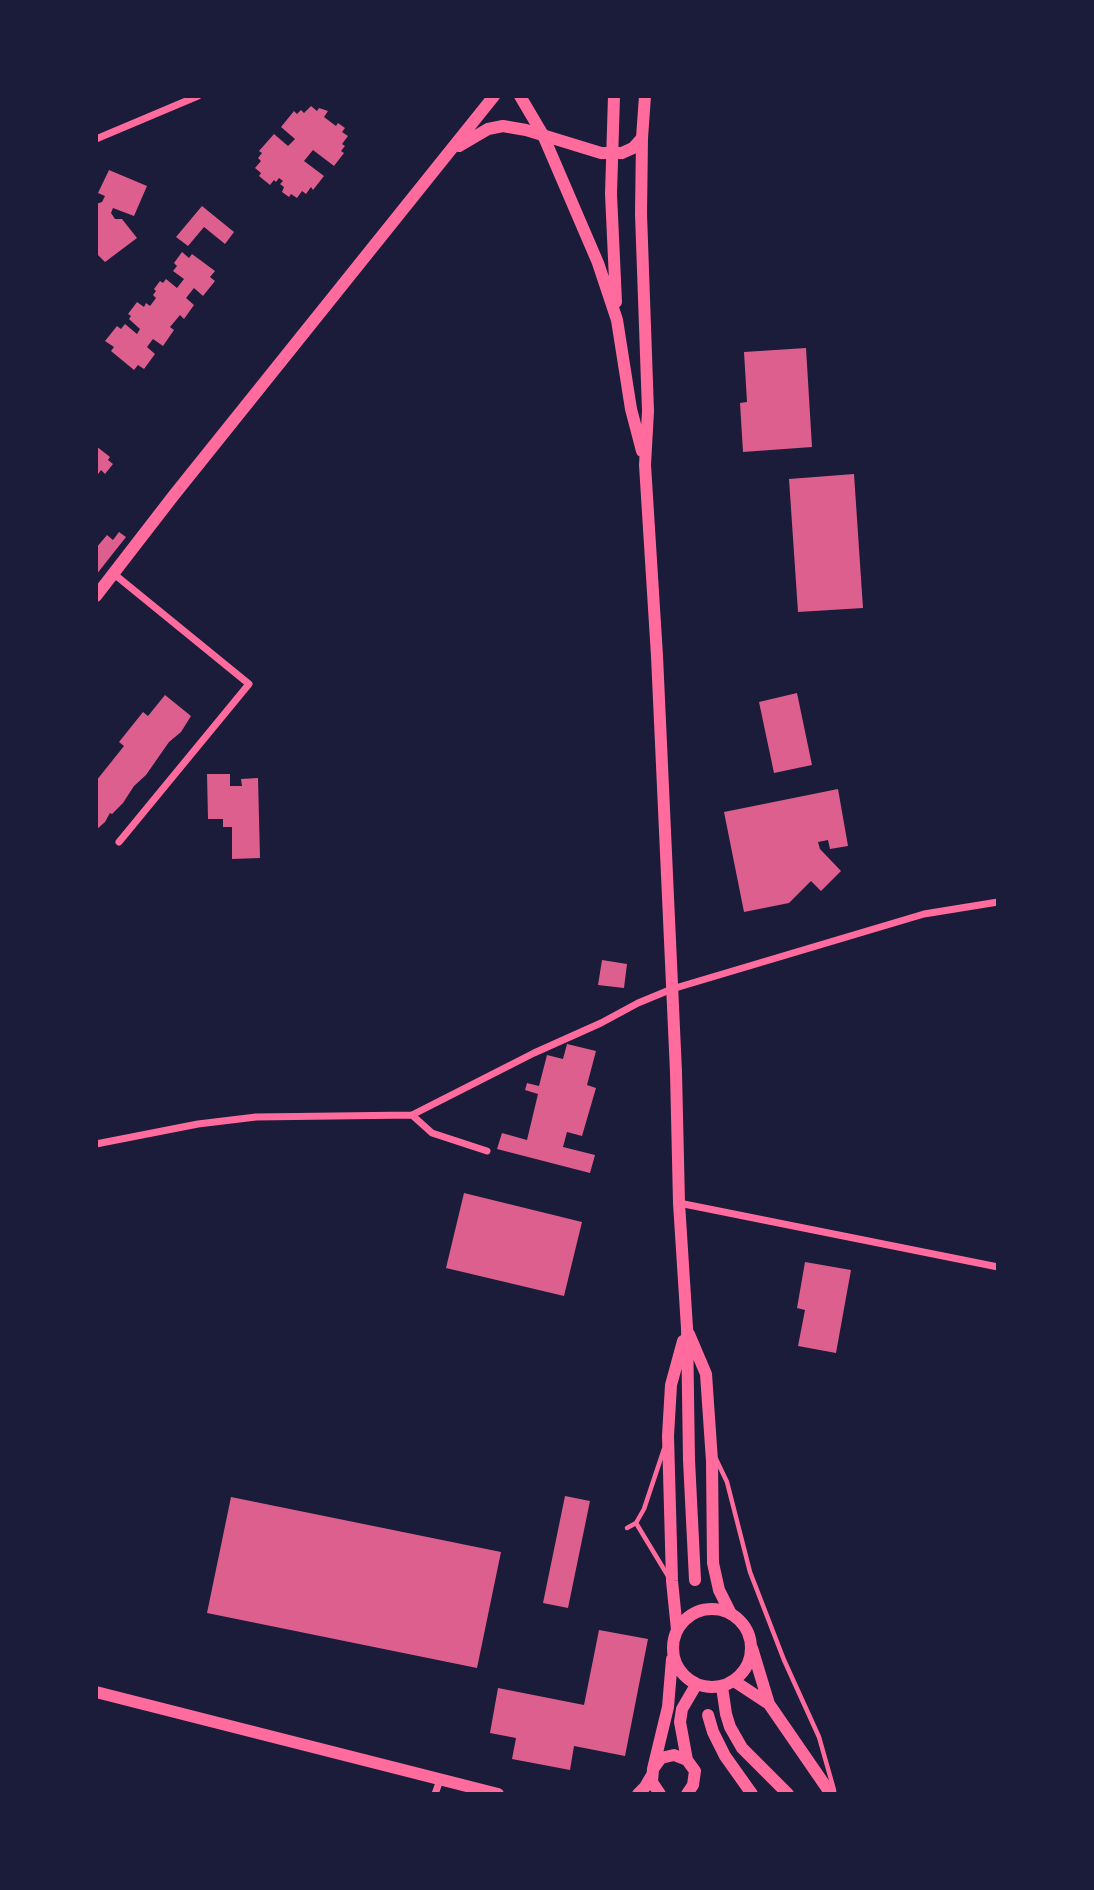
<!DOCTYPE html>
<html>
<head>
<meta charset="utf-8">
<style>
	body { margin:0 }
	#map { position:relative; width:1094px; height:1890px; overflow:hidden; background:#1b1b3a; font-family:"Noto Sans",sans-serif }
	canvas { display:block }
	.frame { position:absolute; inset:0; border:98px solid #1b1b3a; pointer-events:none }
</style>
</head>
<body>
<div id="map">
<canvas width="1094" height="1890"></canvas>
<div class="frame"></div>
</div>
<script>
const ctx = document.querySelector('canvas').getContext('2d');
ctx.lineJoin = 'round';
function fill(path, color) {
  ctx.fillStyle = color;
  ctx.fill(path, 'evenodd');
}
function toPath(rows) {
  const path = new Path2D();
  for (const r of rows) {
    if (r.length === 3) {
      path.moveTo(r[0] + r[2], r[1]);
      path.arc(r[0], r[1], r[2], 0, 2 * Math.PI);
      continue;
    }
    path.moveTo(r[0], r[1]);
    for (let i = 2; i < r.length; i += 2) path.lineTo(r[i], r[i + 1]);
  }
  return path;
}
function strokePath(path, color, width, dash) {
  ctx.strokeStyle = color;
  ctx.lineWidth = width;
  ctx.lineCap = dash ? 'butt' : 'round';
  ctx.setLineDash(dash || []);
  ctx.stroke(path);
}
fill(toPath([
	[311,106,317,111,319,108,328,111,324,117,336,126,338,123,345,128,342,132,348,136,342,144,345,146,341,151,344,153,334,166,313,150,304,161,324,176,313,190,311,187,306,194,302,191,297,198,291,194,289,197,282,192,284,187,280,184,283,181,279,178,276,182,274,180,270,185,259,176,261,173,255,168,261,161,258,158,262,153,259,151,274,134,288,146,295,139,281,127,294,111,297,114,301,110,304,113],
	[109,170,147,186,134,216,113,208,111,213,115,219,122,219,137,238,105,262,96,253,96,204,102,202,105,196,98,193],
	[202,206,234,232,225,244,204,227,188,246,176,237],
	[182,252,189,258,192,254,215,271,210,277,215,281,203,296,194,288,186,298,194,305,184,319,180,315,170,327,174,330,163,346,153,339,147,347,155,354,144,369,138,365,134,370,111,351,114,347,105,341,117,326,121,329,125,324,137,334,140,329,129,319,131,316,128,314,137,302,144,307,146,303,150,306,156,298,153,295,156,291,154,289,160,281,163,283,166,279,177,288,184,279,173,271,177,266,174,263],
	[806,348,812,447,743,452,740,403,747,402,744,352],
	[96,446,110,457,108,460,113,464,105,474,101,470,96,477],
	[854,474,863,608,798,612,789,479],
	[119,532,126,537,96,575,96,548,107,535,113,540],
	[797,693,812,765,774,773,759,702],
	[165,695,191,716,181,732,169,742,146,775,134,786,123,803,112,814,110,813,105,822,96,830,96,781,124,746,119,742,143,712,148,716],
	[207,774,230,774,230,786,242,786,241,779,258,778,260,858,232,859,232,827,223,827,223,819,208,819],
	[838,789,848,846,830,849,828,840,818,842,820,849,841,871,821,891,811,881,789,903,744,912,724,812],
	[602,960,627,964,624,988,598,985],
	[567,1044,596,1051,587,1085,596,1088,582,1136,567,1132,563,1147,595,1155,590,1173,497,1149,502,1133,527,1140,538,1094,525,1090,527,1083,539,1086,547,1055,563,1059],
	[464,1193,582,1222,564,1296,446,1268],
	[805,1262,851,1270,836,1353,798,1346,805,1310,797,1308],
	[565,1496,590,1501,568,1608,543,1603],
	[231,1497,501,1552,477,1668,207,1613],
	[599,1630,648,1639,625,1756,574,1746,570,1770,512,1759,516,1738,490,1733,498,1688,584,1705]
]), '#dd5f8e');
strokePath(toPath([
	[716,1459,727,1482,750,1572,784,1660,819,1737,834,1790],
	[636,1523,668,1576],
	[627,1528,636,1523,644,1509,664,1449]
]), '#ff6b9d', 4.5);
strokePath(toPath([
	[96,139,198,96],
	[114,574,249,684,119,842],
	[412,1115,432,1133,487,1151],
	[96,1144,198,1124,256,1117,412,1115,534,1053,601,1023,638,1003,672,989,924,914,998,902],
	[679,1203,998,1267],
	[435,1794,440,1780]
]), '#ff6b9d', 7);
strokePath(toPath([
	[459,146,488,129,503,126,526,130,601,153,622,153,633,148,642,138],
	[96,596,174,495,494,96],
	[712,1648,39],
	[752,1648,769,1704,831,1794],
	[734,1681,769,1704],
	[96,1692,498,1794],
	[687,1760,680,1722,682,1709,696,1685],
	[653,1769,668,1707,672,1659],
	[638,1794,645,1787,652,1775],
	[660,1794,652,1782,653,1769,661,1758,674,1755,687,1760,695,1771,693,1785,687,1794]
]), '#ff6b9d', 12);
strokePath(toPath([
	[520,96,543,135,598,263,617,320,631,409,642,451],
	[614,96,611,194,616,302],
	[645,96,642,138,641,214,648,411,645,465,657,656,676,1072,679,1203,687,1328,689,1460,695,1580],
	[689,1334,706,1374,712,1461,713,1563,719,1590,731,1614],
	[677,1630,672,1581,668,1436,671,1385,683,1341],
	[722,1687,726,1714,730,1727,742,1748,788,1794],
	[708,1715,713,1732,725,1756,752,1794]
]), '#ff6b9d', 12);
</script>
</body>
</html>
